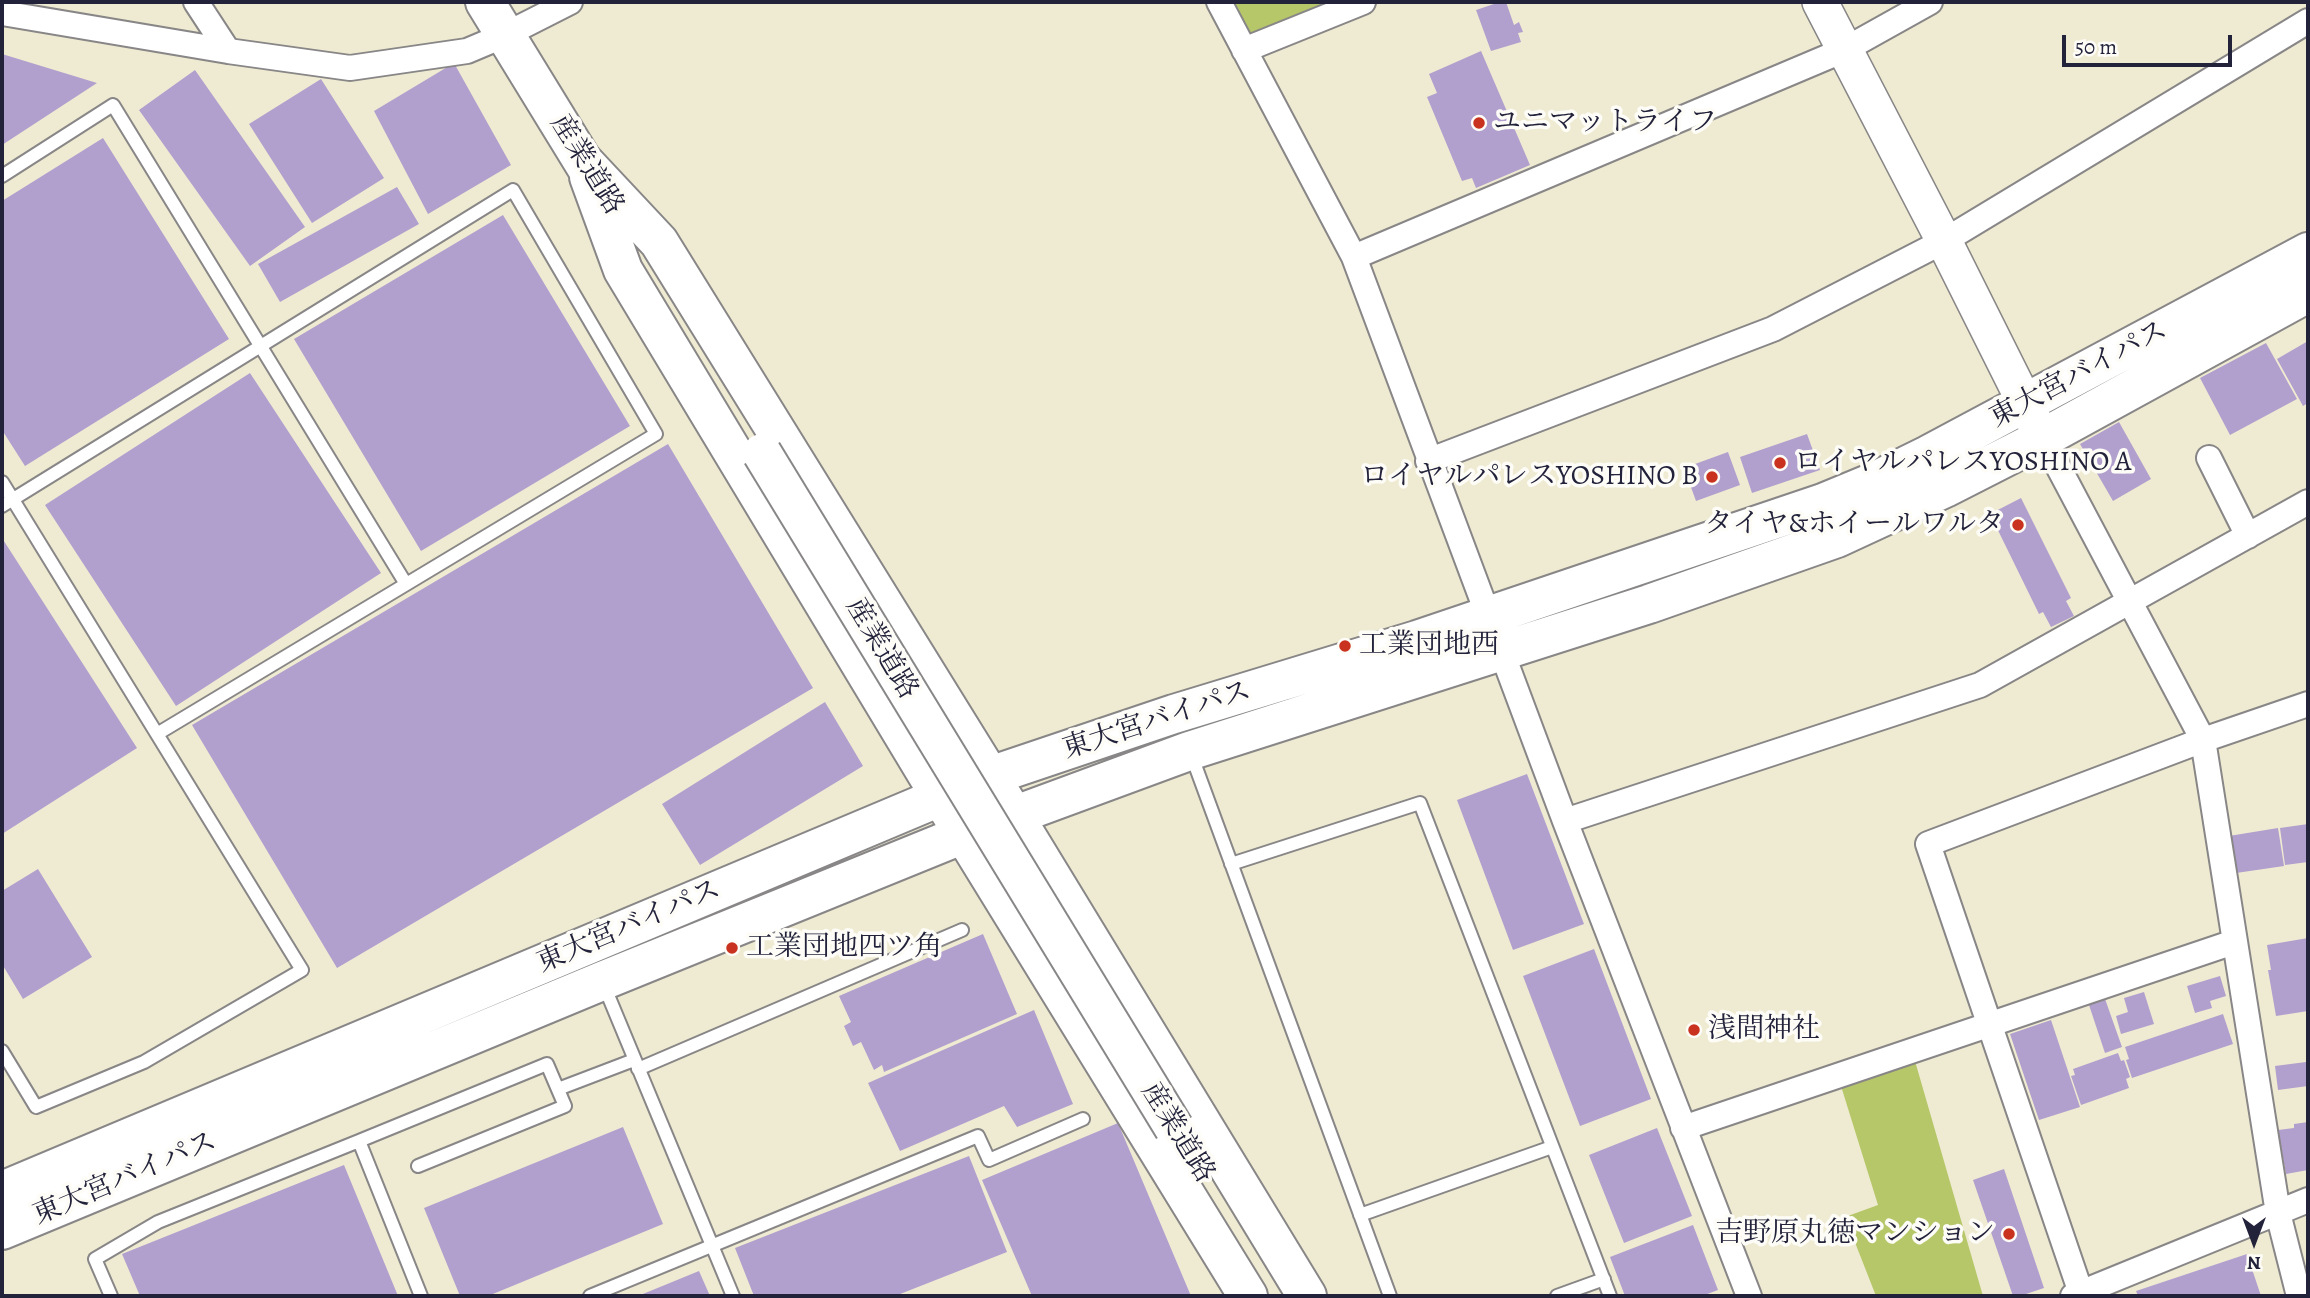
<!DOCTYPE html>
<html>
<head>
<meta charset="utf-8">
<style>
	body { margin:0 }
	#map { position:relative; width:2310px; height:1298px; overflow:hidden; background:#efebd2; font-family:Alegreya,serif }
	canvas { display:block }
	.frame { position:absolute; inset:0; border:4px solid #22223b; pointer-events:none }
	.north { position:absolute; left:2219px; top:1207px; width:70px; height:70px; -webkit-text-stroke:5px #fdfcf7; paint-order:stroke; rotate:180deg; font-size:19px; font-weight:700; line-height:28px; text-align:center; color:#22223b }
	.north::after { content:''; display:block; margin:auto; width:24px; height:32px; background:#22223b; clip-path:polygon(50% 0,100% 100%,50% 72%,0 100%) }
	.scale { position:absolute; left:2062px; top:35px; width:170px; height:32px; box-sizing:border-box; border:4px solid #22223b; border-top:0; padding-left:9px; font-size:21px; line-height:24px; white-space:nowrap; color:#22223b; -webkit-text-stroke:5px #fdfcf7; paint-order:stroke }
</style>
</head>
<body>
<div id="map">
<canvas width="2310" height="1298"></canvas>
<div class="frame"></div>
<div class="north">N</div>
<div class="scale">50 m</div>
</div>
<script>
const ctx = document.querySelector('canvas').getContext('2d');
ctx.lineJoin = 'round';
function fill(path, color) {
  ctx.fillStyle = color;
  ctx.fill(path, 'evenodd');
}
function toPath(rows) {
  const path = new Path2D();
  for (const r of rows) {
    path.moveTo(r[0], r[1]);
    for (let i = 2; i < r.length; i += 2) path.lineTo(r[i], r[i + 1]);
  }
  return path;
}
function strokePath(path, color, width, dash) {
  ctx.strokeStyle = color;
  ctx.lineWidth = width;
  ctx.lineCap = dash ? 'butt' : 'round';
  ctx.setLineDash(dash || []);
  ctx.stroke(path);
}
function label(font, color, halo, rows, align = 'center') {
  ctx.font = font + ' Alegreya,"Noto Serif JP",serif';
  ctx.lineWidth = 7;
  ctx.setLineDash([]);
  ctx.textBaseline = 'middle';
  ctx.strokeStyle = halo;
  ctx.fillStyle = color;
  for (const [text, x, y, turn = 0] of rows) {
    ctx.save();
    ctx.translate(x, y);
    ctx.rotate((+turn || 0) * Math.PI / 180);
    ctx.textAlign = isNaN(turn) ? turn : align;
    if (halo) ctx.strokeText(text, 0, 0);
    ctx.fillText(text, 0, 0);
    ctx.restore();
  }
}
fill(toPath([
	[1232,2,1341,2,1259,36,1248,33],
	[1915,1061,1983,1296,1876,1296,1845,1217,1878,1205,1841,1086]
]), '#b6c76a');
fill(toPath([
	[1500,2,1506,2,1514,25,1519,22,1523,32,1518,33,1521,42,1491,51,1476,10],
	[1481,51,1530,165,1476,188,1472,178,1462,181,1427,97,1437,93,1429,74],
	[2,54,97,83,2,145],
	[454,63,511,165,428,214,374,111],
	[195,70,305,227,250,266,139,110],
	[321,79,384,178,312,223,249,124],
	[103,138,229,339,25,466,2,430,2,201],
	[397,187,419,224,280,302,258,264],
	[503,215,630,426,421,551,294,339],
	[2308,341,2308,403,2303,406,2277,359],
	[2266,343,2297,399,2230,435,2200,378],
	[250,373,381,573,176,706,45,505],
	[2119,422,2151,479,2113,501,2080,444],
	[1807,434,1820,470,1752,493,1740,457],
	[668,444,813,688,337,968,192,725],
	[1728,452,1740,485,1696,501,1684,468],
	[2021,498,2071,598,2066,601,2074,616,2051,627,2043,612,2039,614,1990,514],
	[2,538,137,748,2,834],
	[825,702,863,766,700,865,662,804],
	[1527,774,1584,924,1513,950,1457,800],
	[2308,824,2308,862,2285,865,2280,828],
	[2278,828,2284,866,2236,873,2229,836],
	[38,869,92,957,23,999,2,964,2,891],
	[983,934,1017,1014,884,1072,882,1065,874,1070,861,1042,853,1046,844,1026,851,1022,839,996],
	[2308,938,2308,1011,2276,1016,2268,970,2271,970,2267,945],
	[1594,949,1651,1099,1580,1126,1523,976],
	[2220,976,2226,996,2210,1001,2212,1008,2195,1013,2187,986],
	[2144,992,2154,1024,2121,1034,2116,1016,2128,1012,2124,998],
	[2104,996,2122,1047,2105,1053,2088,1002],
	[1034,1010,1073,1104,1017,1127,1004,1106,900,1151,868,1083],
	[2223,1014,2233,1044,2132,1078,2126,1060,2129,1059,2125,1047],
	[2051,1020,2080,1107,2039,1120,2010,1034],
	[2118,1053,2121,1061,2124,1060,2130,1077,2126,1079,2129,1088,2081,1105,2071,1076,2075,1075,2073,1069],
	[2306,1062,2308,1086,2278,1090,2275,1066],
	[2308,1122,2308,1170,2286,1174,2278,1130,2294,1128,2294,1124],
	[1118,1123,1191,1296,1032,1296,982,1180],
	[623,1127,663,1224,488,1296,460,1296,424,1208],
	[1657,1128,1692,1216,1624,1243,1589,1155],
	[969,1156,1007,1252,895,1296,754,1296,735,1248],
	[344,1165,398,1296,140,1296,122,1254],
	[2004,1169,2044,1288,2020,1296,2013,1296,1973,1180],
	[1693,1225,1718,1290,1702,1296,1625,1296,1610,1257],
	[2247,1254,2261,1296,2138,1296,2136,1291],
	[699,1271,710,1296,638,1296]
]), '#b19fce');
const lane = toPath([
	[2,176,113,105,406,584],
	[2,482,302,970,144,1062,36,1107,2,1051],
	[2,506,513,190,656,434,157,734],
	[1191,754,1390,1296],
	[1231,864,1420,803,1610,1296],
	[603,983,733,1296],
	[638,1069,962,930],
	[558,1089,634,1060],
	[359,1141,547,1064,565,1106,418,1166],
	[1360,1215,1552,1147],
	[111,1296,95,1259,158,1222,359,1141,421,1296],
	[590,1296,978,1136,989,1160,1083,1119],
	[1557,1296,1604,1279]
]);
const street = toPath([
	[196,2,228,51],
	[1219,2,1354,257,1565,821,1749,1296],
	[2,13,228,51,350,68,467,51,505,35,570,2],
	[1244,50,1363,2],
	[1354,257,1844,50,1930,2],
	[2043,438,2203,740,2278,1213,2299,1296],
	[2209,458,2248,536],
	[1428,461,1773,329,1944,241,2308,21],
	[1565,821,1980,685,2308,502],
	[1683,1128,2234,942],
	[2073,1296,2308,1200],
	[2082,1296,1928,844,2203,740,2308,704]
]);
const secondary = toPath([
	[1820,2,1944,241,2038,429]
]);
const primary = toPath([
	[485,2,596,183],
	[584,162,659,242,990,776,1307,1296],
	[589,177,623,270,940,796,1248,1296]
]);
const highway = toPath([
	[2,1191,990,776,1174,714,1417,640,1823,503,1869,484,1928,455,2308,252],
	[2,1230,602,981,964,834,1189,751,1649,604,1837,538,1945,488,2043,438,2308,293]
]);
strokePath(lane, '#888686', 16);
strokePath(street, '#888686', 28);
strokePath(secondary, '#888686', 38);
strokePath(primary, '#888686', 42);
strokePath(highway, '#888686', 42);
strokePath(lane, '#fff', 12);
strokePath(street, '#fff', 24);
strokePath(secondary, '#fff', 35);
strokePath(primary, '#fff', 38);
strokePath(highway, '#fff', 38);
const primaryBridge = toPath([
	[762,453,1174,1128]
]);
strokePath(primaryBridge, '#888686', 42, []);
strokePath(primaryBridge, '#fff', 38);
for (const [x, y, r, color] of [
	[1479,123,7,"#c8321e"],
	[1780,463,7,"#c8321e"],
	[1712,477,7,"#c8321e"],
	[2018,525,7,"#c8321e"],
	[1345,646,7,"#c8321e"],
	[732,948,7,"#c8321e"],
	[1694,1030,7,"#c8321e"],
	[2009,1234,7,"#c8321e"]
]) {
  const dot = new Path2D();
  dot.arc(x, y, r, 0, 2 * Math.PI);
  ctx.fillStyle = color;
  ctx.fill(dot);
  strokePath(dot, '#fdfcf7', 2.5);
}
label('28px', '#22223b', '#fdfcf7', [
	["ユニマットライフ",1493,123],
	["ロイヤルパレスYOSHINO A",1794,463],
	["ロイヤルパレスYOSHINO B",1698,477,"right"],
	["タイヤ&ホイールワルタ",2004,525,"right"],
	["工業団地西",1359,646],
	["工業団地四ツ角",746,948],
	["浅間神社",1708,1030],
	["吉野原丸徳マンション",1995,1234,"right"]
], 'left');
label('28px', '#22223b', '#fdfcf7', [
	["産業道路",586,165,58],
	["東大宮バイパス",2079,375,-28],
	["産業道路",881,649,59],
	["東大宮バイパス",1157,721,-18],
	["東大宮バイパス",629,927,-23],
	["産業道路",1177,1133,58],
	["東大宮バイパス",125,1179,-23]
]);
</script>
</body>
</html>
